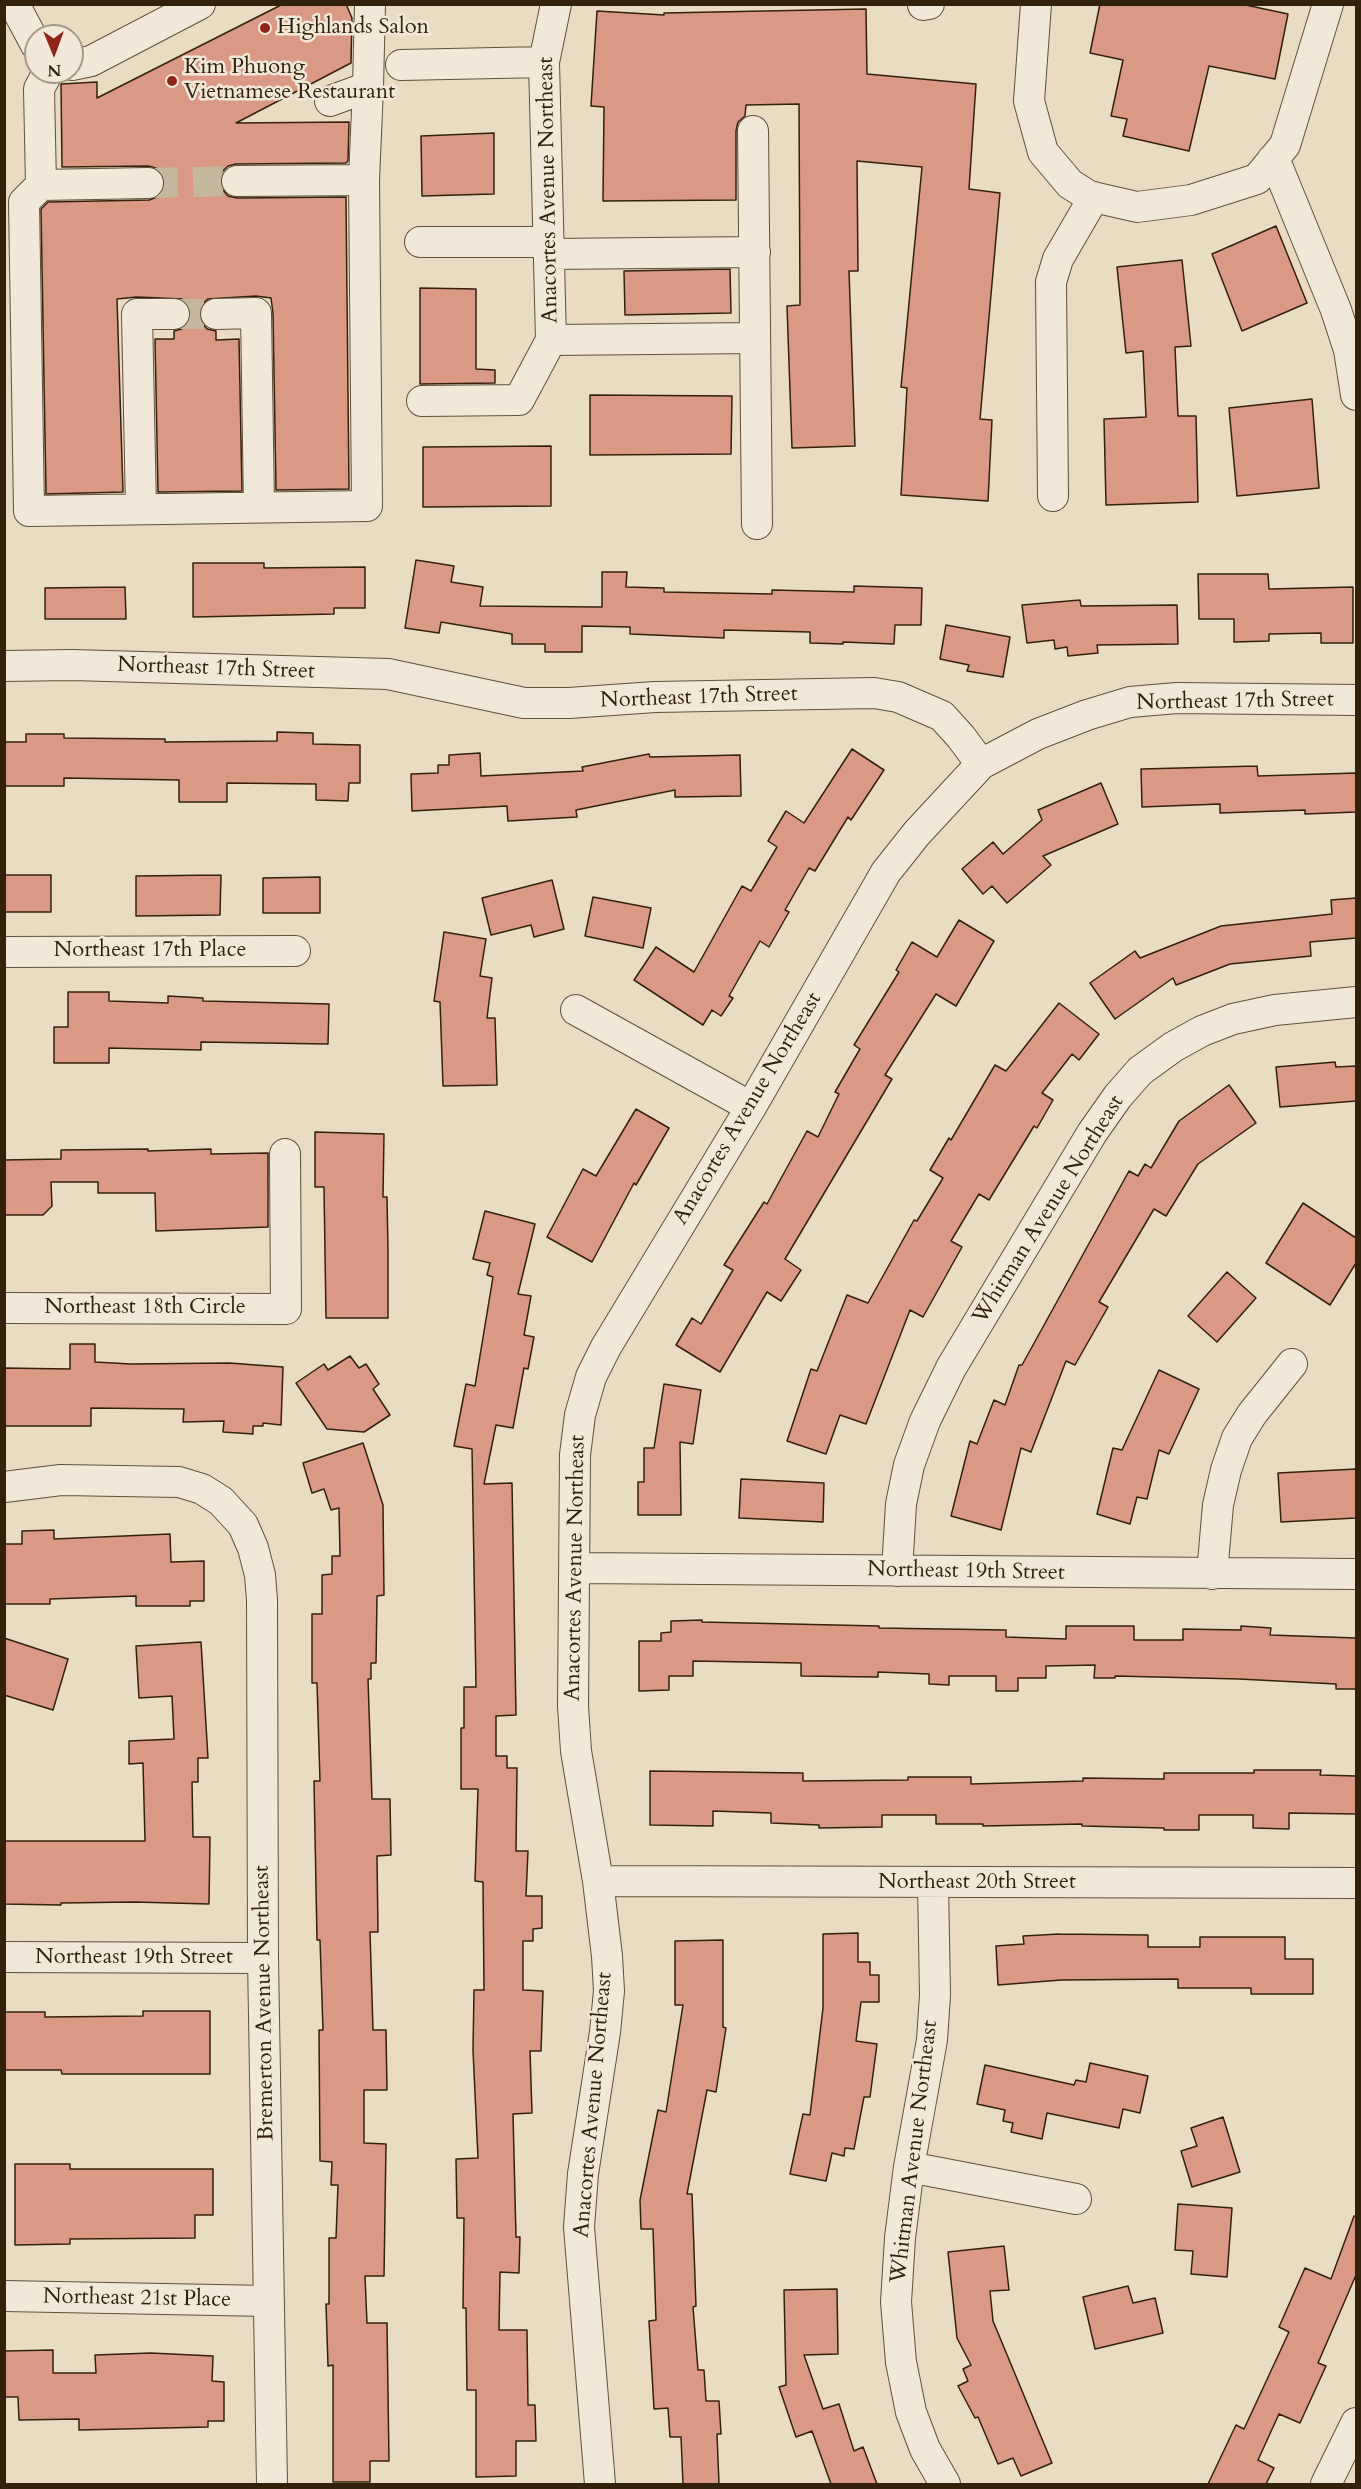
<!DOCTYPE html>
<html>
<head>
<meta charset="utf-8">
<style>
	body { margin:0 }
	#map { position:relative; width:1361px; height:2489px; overflow:hidden; background:#eadcc3; font-family:Cardo,serif }
	canvas { display:block }
	.frame { position:absolute; inset:0; border:6px solid #33210c; pointer-events:none }
	.north { position:absolute; left:24px; top:24px; width:60px; height:60px; box-sizing:border-box; background:#f1e8d8; border:2px solid #a59886; border-radius:50%; rotate:179deg; font-size:16px; font-weight:700; line-height:24px; text-align:center; color:#33210c }
	.north::after { content:''; display:block; margin:auto; width:21px; height:27px; background:#8f2418; clip-path:polygon(50% 0,100% 100%,50% 72%,0 100%) }
</style>
</head>
<body>
<div id="map">
<canvas width="1361" height="2489"></canvas>
<div class="frame"></div>
<div class="north">N</div>
</div>
<script>
const ctx = document.querySelector('canvas').getContext('2d');
ctx.lineJoin = 'round';
function fill(path, color) {
  ctx.fillStyle = color;
  ctx.fill(path, 'evenodd');
}
function toPath(rows) {
  const path = new Path2D();
  for (const r of rows) {
    path.moveTo(r[0], r[1]);
    for (let i = 2; i < r.length; i += 2) path.lineTo(r[i], r[i + 1]);
  }
  return path;
}
function strokePath(path, color, width, dash) {
  ctx.strokeStyle = color;
  ctx.lineWidth = width;
  ctx.lineCap = dash ? 'butt' : 'round';
  ctx.setLineDash(dash || []);
  ctx.stroke(path);
}
function label(font, color, halo, rows, align = 'center') {
  ctx.font = font + ' Cardo,serif';
  ctx.lineWidth = 5;
  ctx.setLineDash([]);
  ctx.textBaseline = 'middle';
  ctx.strokeStyle = halo;
  ctx.fillStyle = color;
  for (const [text, x, y, turn = 0] of rows) {
    ctx.save();
    ctx.translate(x, y);
    ctx.rotate((+turn || 0) * Math.PI / 180);
    ctx.textAlign = isNaN(turn) ? turn : align;
    if (halo) ctx.strokeText(text, 0, 0);
    ctx.fillText(text, 0, 0);
    ctx.restore();
  }
}
const building = toPath([
	[283,4,346,4,352,18,351,63,236,123,349,122,348,161,346,163,236,164,228,166,222,172,220,182,222,189,228,196,237,198,346,197,349,489,276,490,273,313,271,298,256,296,208,299,201,305,199,314,202,323,207,329,216,331,216,340,239,339,242,491,158,492,155,339,174,339,174,331,182,329,189,323,191,313,189,305,182,299,137,297,117,299,123,492,46,494,41,209,48,202,149,200,157,197,163,192,165,183,162,174,156,168,148,166,62,167,61,84,97,82,97,98,283,4],
	[1100,4,1241,4,1288,14,1275,79,1209,66,1189,151,1123,136,1127,119,1111,116,1123,60,1090,53,1100,4],
	[866,9,867,74,976,84,969,189,1000,193,980,419,992,420,988,501,901,495,907,388,901,387,922,167,857,161,858,271,849,271,855,446,792,448,787,306,800,305,799,104,746,105,745,116,738,122,736,131,736,200,603,201,604,107,591,106,597,11,664,15,664,13,866,9],
	[494,133,494,194,422,196,421,136,494,133],
	[1276,226,1307,303,1242,331,1212,254,1276,226],
	[1182,260,1191,346,1175,347,1178,416,1196,416,1198,502,1106,505,1104,419,1146,417,1143,351,1126,353,1117,267,1182,260],
	[730,269,731,313,625,315,624,271,730,269],
	[420,288,476,289,476,369,495,370,495,383,420,384,420,288],
	[590,395,732,396,731,454,590,455,590,395],
	[1312,399,1319,488,1237,496,1229,408,1312,399],
	[551,446,551,506,423,507,423,447,551,446],
	[416,560,454,566,451,582,483,587,480,606,602,607,602,572,627,572,626,587,664,588,664,592,772,594,772,590,854,592,854,586,922,588,921,625,895,625,894,644,843,642,843,644,810,643,810,632,724,630,724,638,630,634,630,627,582,626,582,652,545,652,545,644,512,644,512,634,441,622,439,633,405,628,416,560],
	[193,563,264,563,264,568,365,567,365,608,334,608,334,614,193,617,193,563],
	[1198,574,1268,574,1269,589,1353,587,1353,643,1321,643,1321,633,1269,634,1269,641,1234,642,1234,619,1199,619,1198,574],
	[125,587,126,619,45,619,45,588,125,587],
	[1080,600,1081,606,1177,605,1178,644,1097,645,1098,653,1068,656,1067,647,1055,649,1054,640,1027,643,1022,605,1080,600],
	[946,625,1010,637,1003,677,967,671,969,665,940,659,946,625],
	[277,732,313,733,313,744,360,745,360,783,349,783,348,801,316,800,316,784,227,783,227,802,179,802,179,780,64,778,64,786,4,786,4,742,26,742,26,734,64,734,64,738,165,739,165,742,277,741,277,732],
	[852,749,884,770,851,820,848,817,815,871,809,868,785,910,789,912,769,947,760,941,729,996,733,998,721,1016,712,1010,703,1025,634,980,656,947,694,972,742,886,751,891,777,847,768,841,786,811,804,823,852,749],
	[480,753,481,776,583,771,582,767,649,754,650,757,740,755,741,796,675,797,675,790,576,810,577,817,508,821,507,806,412,811,411,774,438,773,438,765,449,765,449,755,480,753],
	[1257,766,1258,776,1356,773,1356,812,1305,814,1305,810,1220,813,1220,804,1142,807,1141,769,1257,766],
	[1101,783,1118,824,1043,856,1051,865,1007,903,992,886,983,894,962,869,993,842,1003,854,1042,820,1038,810,1101,783],
	[4,875,51,875,51,912,4,912,4,875],
	[221,875,220,915,136,916,136,876,221,875],
	[320,877,320,913,263,913,263,878,320,877],
	[552,880,564,929,534,937,531,925,491,935,482,898,552,880],
	[593,897,651,908,643,948,585,936,593,897],
	[1356,898,1356,938,1310,942,1311,956,1230,964,1176,985,1173,978,1115,1019,1090,983,1135,951,1140,958,1221,926,1332,914,1331,900,1356,898],
	[959,920,994,941,956,1006,936,994,885,1075,892,1079,785,1259,801,1270,781,1301,767,1292,720,1372,676,1345,692,1318,701,1324,733,1270,724,1265,764,1202,767,1204,807,1131,818,1137,839,1094,835,1092,860,1049,854,1045,899,972,896,970,912,942,937,957,959,920],
	[444,932,486,939,480,976,492,978,487,1018,495,1018,497,1085,443,1086,440,1002,434,1001,444,932],
	[68,992,109,992,109,1001,168,1003,168,996,203,998,203,1001,329,1004,328,1044,201,1042,201,1050,109,1048,109,1063,54,1063,54,1027,68,1027,68,992],
	[1059,1003,1099,1034,1079,1060,1072,1054,1042,1093,1053,1100,1037,1128,1034,1126,989,1200,979,1194,951,1241,962,1247,923,1317,910,1310,866,1424,840,1415,826,1454,787,1441,811,1369,817,1371,847,1295,868,1303,914,1220,917,1221,943,1178,930,1170,949,1138,951,1140,995,1065,1006,1071,1059,1003],
	[1335,1062,1336,1067,1356,1066,1356,1101,1280,1107,1276,1067,1335,1062],
	[1229,1085,1256,1123,1198,1164,1166,1216,1154,1209,1099,1302,1108,1307,1075,1365,1066,1361,1031,1452,1021,1448,1001,1530,951,1516,970,1441,977,1444,994,1400,1005,1405,1019,1365,1022,1365,1129,1171,1138,1176,1145,1164,1151,1168,1179,1121,1229,1085],
	[636,1109,669,1128,636,1185,634,1183,592,1262,547,1237,583,1169,596,1176,636,1109],
	[315,1132,384,1134,383,1197,387,1197,388,1251,388,1318,326,1318,324,1187,315,1187,315,1132],
	[148,1149,148,1151,211,1149,211,1154,268,1153,268,1227,156,1231,155,1193,98,1193,98,1182,51,1182,52,1206,43,1215,4,1215,4,1160,61,1159,61,1150,148,1149],
	[1303,1203,1356,1238,1356,1263,1330,1305,1266,1263,1303,1203],
	[485,1211,535,1224,518,1294,531,1296,524,1335,534,1337,528,1369,524,1368,513,1428,496,1425,484,1484,512,1483,516,1715,496,1716,496,1756,507,1756,507,1768,517,1768,516,1851,528,1851,526,1896,542,1896,542,1928,533,1929,533,1941,523,1941,523,1990,543,1991,541,2051,530,2051,532,2113,513,2114,516,2237,520,2237,519,2273,500,2272,499,2330,527,2330,528,2405,535,2405,536,2441,516,2441,516,2476,476,2477,476,2390,467,2390,466,2308,463,2308,464,2218,457,2218,456,2159,478,2158,473,2050,474,1990,484,1990,483,1882,475,1881,478,1789,461,1789,461,1728,464,1728,464,1687,476,1687,472,1449,454,1446,466,1384,475,1386,493,1277,487,1275,490,1263,473,1259,485,1211],
	[1227,1272,1256,1298,1217,1342,1188,1316,1227,1272],
	[70,1344,95,1344,95,1362,131,1364,229,1363,283,1367,281,1425,263,1423,263,1426,253,1426,253,1434,223,1432,224,1421,183,1422,184,1409,91,1408,91,1426,4,1426,4,1368,70,1369,70,1344],
	[350,1356,359,1368,366,1364,379,1384,373,1389,390,1415,364,1432,327,1429,296,1383,324,1364,328,1370,350,1356],
	[1159,1370,1199,1389,1169,1454,1159,1450,1147,1499,1137,1497,1130,1524,1097,1514,1113,1448,1122,1450,1159,1370],
	[664,1384,701,1390,693,1444,680,1442,681,1515,638,1515,638,1482,644,1482,644,1448,654,1448,664,1384],
	[363,1443,383,1505,384,1595,377,1596,376,1663,371,1663,371,1679,368,1679,372,1799,390,1799,391,1855,377,1856,378,1932,370,1932,373,2030,386,2030,387,2090,364,2090,364,2143,386,2144,384,2276,365,2276,367,2323,387,2323,389,2461,370,2461,370,2482,333,2482,333,2365,328,2366,326,2304,329,2304,329,2238,336,2238,338,2185,331,2185,332,2162,320,2161,319,2030,323,2030,320,1940,317,1940,314,1781,320,1781,317,1683,312,1683,312,1614,322,1614,322,1575,332,1574,332,1556,340,1556,339,1508,331,1510,324,1489,312,1493,303,1463,363,1443],
	[1356,1469,1356,1518,1281,1522,1278,1473,1356,1469],
	[741,1479,824,1483,823,1522,739,1518,741,1479],
	[54,1530,54,1539,170,1534,171,1562,204,1561,204,1601,190,1601,190,1606,136,1606,136,1596,50,1599,50,1604,4,1604,4,1544,22,1544,22,1531,54,1530],
	[702,1620,702,1622,879,1626,879,1628,1006,1630,1006,1637,1066,1639,1066,1626,1134,1626,1134,1640,1183,1640,1183,1629,1241,1630,1241,1626,1271,1628,1270,1635,1356,1638,1356,1689,1336,1689,1336,1684,1239,1679,1115,1676,1115,1678,1094,1678,1095,1665,1046,1666,1046,1678,1018,1678,1018,1691,996,1691,996,1676,949,1676,949,1685,929,1684,929,1674,878,1672,878,1677,801,1676,801,1663,693,1661,693,1676,669,1676,669,1690,639,1691,639,1641,661,1641,661,1633,671,1632,671,1621,702,1620],
	[4,1638,68,1659,53,1710,4,1695,4,1638],
	[201,1642,208,1758,198,1758,198,1782,192,1782,193,1837,210,1837,209,1904,134,1902,61,1903,61,1905,4,1904,4,1841,145,1841,143,1763,129,1764,129,1741,174,1739,172,1696,139,1698,136,1646,201,1642],
	[1254,1770,1321,1770,1320,1775,1356,1776,1356,1814,1289,1813,1289,1829,1253,1828,1253,1815,1199,1815,1199,1830,1164,1830,1164,1828,1082,1826,1082,1824,983,1826,983,1824,936,1824,936,1815,882,1815,882,1827,819,1828,819,1825,771,1823,771,1813,713,1811,713,1826,650,1825,650,1771,803,1773,803,1781,908,1780,908,1777,971,1777,971,1784,1083,1781,1083,1778,1164,1779,1164,1773,1254,1773,1254,1770],
	[858,1933,858,1962,870,1962,870,1975,879,1975,879,2002,861,2002,856,2041,877,2044,870,2097,864,2097,854,2149,845,2148,844,2156,832,2153,826,2181,790,2174,803,2114,810,2115,823,2008,823,1934,858,1933],
	[1059,1934,1148,1935,1148,1947,1200,1947,1200,1937,1285,1937,1285,1959,1313,1959,1313,1994,1251,1994,1251,1988,1178,1988,1178,1979,1061,1980,998,1985,996,1946,1024,1944,1023,1936,1059,1934],
	[723,1940,723,2027,726,2028,716,2092,707,2090,687,2194,692,2194,696,2306,693,2307,698,2370,704,2370,706,2401,719,2401,721,2434,717,2434,719,2484,683,2484,681,2437,670,2437,668,2408,654,2409,649,2321,656,2320,653,2229,641,2229,640,2200,658,2110,666,2112,683,2005,675,2005,675,1941,723,1940],
	[143,2011,210,2011,210,2074,62,2074,61,2070,4,2070,4,2012,45,2012,45,2017,143,2016,143,2011],
	[1090,2063,1148,2076,1140,2113,1123,2109,1119,2128,1047,2113,1042,2139,1011,2132,1013,2123,1003,2121,1005,2110,977,2104,985,2065,1074,2085,1076,2080,1086,2082,1090,2063],
	[1223,2117,1240,2172,1192,2187,1181,2151,1197,2146,1191,2128,1223,2117],
	[15,2164,70,2164,70,2169,213,2169,213,2215,195,2215,195,2238,70,2239,70,2244,15,2245,15,2164],
	[1178,2204,1232,2208,1227,2277,1191,2274,1193,2251,1175,2250,1178,2204],
	[1354,2216,1356,2216,1356,2275,1318,2363,1326,2366,1300,2423,1279,2414,1258,2460,1274,2468,1266,2484,1208,2484,1236,2425,1244,2429,1289,2332,1279,2327,1305,2268,1331,2279,1354,2216],
	[1004,2246,1009,2290,990,2291,993,2321,1052,2463,1021,2476,1013,2458,998,2464,978,2417,975,2418,958,2386,968,2381,963,2369,971,2365,957,2338,948,2252,1004,2246],
	[1128,2286,1133,2303,1155,2298,1163,2333,1095,2349,1083,2297,1128,2286],
	[837,2289,838,2354,804,2355,823,2409,839,2404,854,2451,863,2447,877,2484,831,2484,812,2431,796,2437,779,2387,786,2385,784,2290,837,2289],
	[53,2350,53,2373,96,2373,95,2355,151,2353,213,2356,212,2381,224,2382,224,2421,208,2421,208,2427,79,2430,79,2419,19,2420,18,2397,4,2397,4,2351,53,2350]
]);
fill(building, '#d99984');
strokePath(building, '#33210c', 1.5);
strokePath(toPath([
	[148,183,237,181],
	[174,314,216,314]
]), '#c5b79e', 30, [30, 15]);
const minor = toPath([
	[14,4,36,45],
	[1036,4,1029,101,1043,152,1070,184,1089,196,1137,207,1191,200,1257,179,1285,145,1328,4],
	[923,5,929,4],
	[72,65,91,61,200,4],
	[401,65,544,62],
	[48,72,39,89,41,185,24,202,29,511,367,506,364,180,237,181],
	[330,101,368,87,370,4],
	[753,131,757,524],
	[1272,160,1276,163,1336,310,1349,350,1356,395],
	[364,180,368,87],
	[41,185,148,183],
	[420,242,549,242],
	[549,254,755,252],
	[216,314,256,313,259,507],
	[551,340,755,338],
	[422,401,519,400,551,340,544,62,556,4],
	[1053,496,1051,282,1058,259,1094,197],
	[141,509,137,314,174,314],
	[4,666,72,665,388,674,524,703,569,703,655,697,874,693,898,697,942,716,961,737,981,764,1038,734,1087,715,1130,702,1177,698,1356,700],
	[4,952,295,951],
	[576,1010,751,1107],
	[4,1308,286,1309,285,1154],
	[4,1487,61,1480,179,1482,202,1489,221,1501,243,1525,253,1548,260,1575,262,1600,263,1958,272,2484],
	[575,1568,1356,1574],
	[897,1571,901,1504,909,1465,925,1421,951,1368,1092,1133,1118,1096,1140,1071,1173,1047,1202,1031,1233,1019,1275,1010,1356,1002],
	[1212,1574,1218,1505,1226,1470,1237,1438,1252,1414,1292,1364],
	[598,1881,1356,1883],
	[933,1883,935,1995,932,2040,909,2167,900,2238,896,2302,901,2362,911,2412,925,2449,945,2484],
	[4,1957,263,1958],
	[909,2167,1076,2199],
	[4,2296,269,2301],
	[600,2484,579,2227,583,2174,605,2032,609,1991,607,1956,598,1881,576,1751,573,1706,575,1455,580,1415,591,1377,606,1347,751,1107,886,872,917,833,981,764],
	[1326,2484,1356,2423]
]);
strokePath(minor, '#61503a', 32);
strokePath(minor, '#f1e8d8', 30);
for (const [x, y, r, color] of [
	[265,28,6,"#8f2418"],
	[172,81,6,"#8f2418"]
]) {
  const dot = new Path2D();
  dot.arc(x, y, r, 0, 2 * Math.PI);
  ctx.fillStyle = color;
  ctx.fill(dot);
  strokePath(dot, '#f1e8d8', 2);
}
label('22px', '#33210c', '#f1e8d8', [
	["Highlands Salon",277,28],
	["Kim Phuong",184,68],
	["Vietnamese Restaurant",184,93]
], 'left');
label('22px', '#33210c', '#f1e8d8', [
	["Anacortes Avenue Northeast",549,190,-91],
	["Northeast 17th Street",216,669,2],
	["Northeast 17th Street",699,698,-2],
	["Northeast 17th Street",1235,702,-1],
	["Northeast 17th Place",150,951],
	["Anacortes Avenue Northeast",748,1109,-59],
	["Whitman Avenue Northeast",1049,1210,-58],
	["Northeast 18th Circle",145,1308],
	["Anacortes Avenue Northeast",576,1568,-89],
	["Northeast 19th Street",966,1572,1],
	["Northeast 20th Street",977,1883],
	["Northeast 19th Street",134,1958],
	["Bremerton Avenue Northeast",265,2003,-91],
	["Anacortes Avenue Northeast",594,2105,-85],
	["Whitman Avenue Northeast",915,2152,-83],
	["Northeast 21st Place",137,2299,1]
]);
</script>
</body>
</html>
